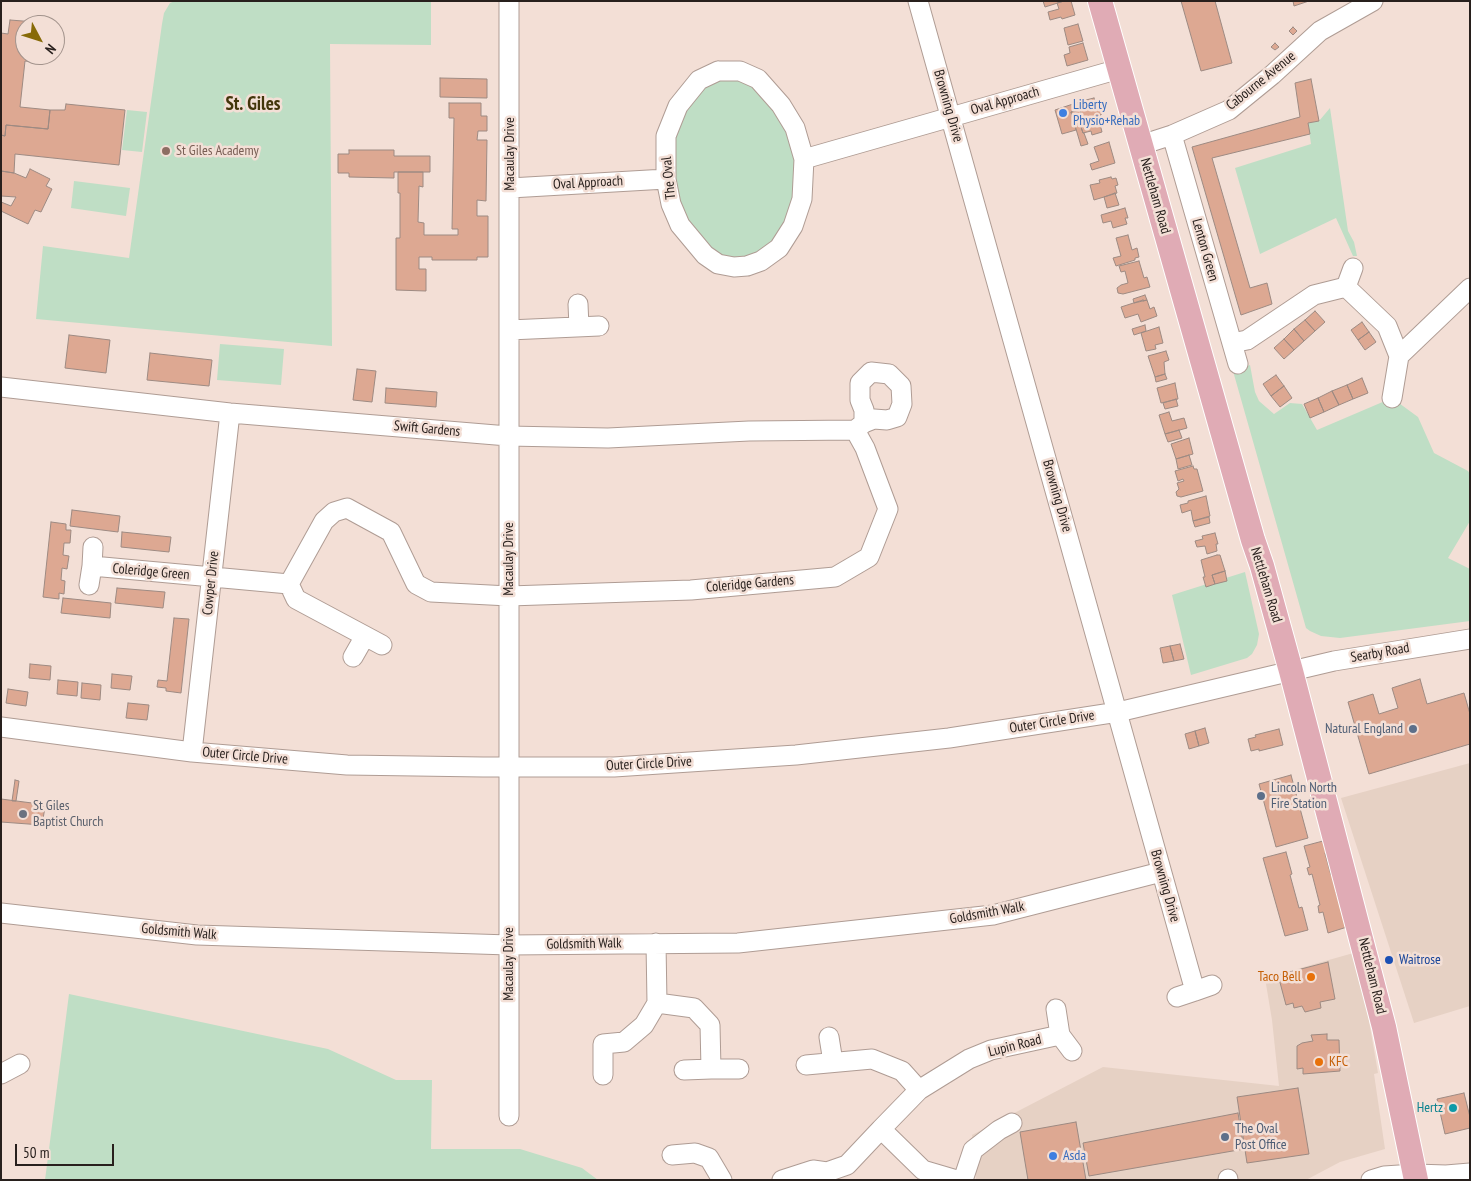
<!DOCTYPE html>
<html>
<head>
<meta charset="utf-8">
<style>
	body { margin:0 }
	#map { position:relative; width:1471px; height:1181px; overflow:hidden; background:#f3dfd6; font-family:"PT Sans Narrow",sans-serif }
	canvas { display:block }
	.frame { position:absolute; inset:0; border:2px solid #28201d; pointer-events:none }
	.north { position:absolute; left:15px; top:15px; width:50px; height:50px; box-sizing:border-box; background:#f3dfd6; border:1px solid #a2938c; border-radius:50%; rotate:130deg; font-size:14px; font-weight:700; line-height:20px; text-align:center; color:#28201d }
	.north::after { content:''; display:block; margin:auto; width:18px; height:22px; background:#876a07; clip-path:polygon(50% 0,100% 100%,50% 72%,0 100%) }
	.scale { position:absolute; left:15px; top:1144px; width:99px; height:22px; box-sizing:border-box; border:2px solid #28201d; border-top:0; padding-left:6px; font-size:15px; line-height:18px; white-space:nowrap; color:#28201d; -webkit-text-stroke:4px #f3dfd6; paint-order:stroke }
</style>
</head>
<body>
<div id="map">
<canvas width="1471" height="1181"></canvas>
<div class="frame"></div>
<div class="north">N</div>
<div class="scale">50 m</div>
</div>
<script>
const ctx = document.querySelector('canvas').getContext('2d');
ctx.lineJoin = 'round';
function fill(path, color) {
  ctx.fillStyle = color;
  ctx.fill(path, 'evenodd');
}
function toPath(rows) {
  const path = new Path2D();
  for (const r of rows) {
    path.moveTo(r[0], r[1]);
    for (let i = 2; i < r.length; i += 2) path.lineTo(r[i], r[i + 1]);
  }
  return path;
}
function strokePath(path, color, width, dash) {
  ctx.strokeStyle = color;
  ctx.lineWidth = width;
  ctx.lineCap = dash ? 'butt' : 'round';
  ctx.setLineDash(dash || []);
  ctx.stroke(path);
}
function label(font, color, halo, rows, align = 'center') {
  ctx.font = font + ' "PT Sans Narrow",sans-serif';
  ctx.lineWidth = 5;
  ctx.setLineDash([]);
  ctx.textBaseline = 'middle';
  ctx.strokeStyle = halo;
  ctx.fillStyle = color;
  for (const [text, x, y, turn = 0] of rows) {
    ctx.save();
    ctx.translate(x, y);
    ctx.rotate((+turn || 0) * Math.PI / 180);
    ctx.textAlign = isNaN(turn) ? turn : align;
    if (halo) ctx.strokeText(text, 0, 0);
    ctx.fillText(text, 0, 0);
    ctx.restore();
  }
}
fill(toPath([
	[1470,763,1470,1006,1414,1023,1341,798],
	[1357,952,1378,1073,1374,1074,1385,1149,1340,1162,1306,1180,976,1180,972,1135,1103,1067,1279,1086,1272,1020,1265,978]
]), '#e6d1c4');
fill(toPath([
	[175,1,431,1,431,45,330,44,332,346,36,319,43,246,129,258,162,24,164,13,170,3],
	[728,76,742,79,758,92,776,109,784,127,795,157,796,200,775,244,758,254,738,259,718,255,686,221,678,199,674,168,674,138,684,107,706,82],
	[1330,108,1348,231,1354,242,1357,256,1353,256,1336,218,1260,254,1235,168,1311,144,1308,123,1319,121],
	[127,110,147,112,142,152,122,150],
	[74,181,130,188,126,216,71,208],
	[220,344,284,349,281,385,217,380],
	[1250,365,1255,392,1259,401,1274,414,1290,403,1302,404,1317,430,1392,398,1418,417,1434,453,1468,471,1470,474,1470,521,1448,558,1470,569,1470,621,1340,638,1321,636,1310,631,1306,628,1233,371],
	[1245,572,1259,634,1257,645,1252,654,1247,658,1191,675,1172,595],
	[69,994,328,1049,396,1080,432,1080,431,1149,520,1149,582,1168,598,1180,45,1180]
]), '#bfdec5');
const building = toPath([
	[1043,1,1064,1,1045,7,1043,1],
	[1064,1,1071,1,1075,15,1062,19,1061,17,1050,20,1048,12,1059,9,1057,3,1064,1],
	[1181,1,1215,1,1232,63,1201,71,1181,1],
	[1293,1,1309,1,1294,6,1293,1],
	[10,20,35,22,35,25,25,25,25,55,48,55,47,63,25,61,20,107,50,110,48,129,6,125,5,136,1,135,1,33,8,34,10,20],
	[1078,24,1083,41,1068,45,1064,28,1078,24],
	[1293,27,1297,31,1293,35,1289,31,1293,27],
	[1083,43,1088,60,1067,66,1064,55,1070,53,1069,47,1083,43],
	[1275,43,1279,47,1275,50,1271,47,1275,43],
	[440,78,487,79,487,98,440,97,440,78],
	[1311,79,1319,121,1308,123,1310,134,1212,158,1250,288,1267,283,1272,304,1241,315,1192,147,1300,117,1295,83,1311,79],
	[1094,98,1096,104,1099,103,1102,114,1100,115,1102,124,1100,124,1102,132,1092,135,1091,131,1083,133,1080,124,1084,123,1080,110,1085,108,1082,101,1094,98],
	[1082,101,1085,108,1071,112,1076,130,1062,134,1055,110,1082,101],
	[449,103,481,103,481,116,487,116,487,131,478,131,477,140,487,140,486,201,477,200,477,216,488,216,488,257,477,257,477,260,432,260,432,257,419,257,419,269,426,269,426,291,396,290,396,238,400,238,400,193,398,193,398,172,423,172,423,187,419,186,418,222,424,223,424,235,458,235,458,229,452,229,454,118,449,118,449,103],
	[66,104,125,110,119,165,15,154,14,173,1,171,1,135,5,136,6,125,48,129,50,110,65,110,66,104],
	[1080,110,1084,123,1080,124,1083,133,1084,133,1088,144,1081,146,1071,112,1080,110],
	[1109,142,1115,163,1092,170,1090,164,1099,161,1094,147,1109,142],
	[349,150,394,150,394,156,430,156,430,172,394,172,394,178,349,177,349,173,338,173,338,154,349,154,349,150],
	[30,169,50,179,46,186,52,189,41,212,35,210,28,224,1,211,1,202,11,206,16,197,1,196,1,171,14,173,26,178,30,169],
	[1111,177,1112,179,1116,178,1118,185,1115,186,1117,193,1094,200,1090,185,1100,183,1099,180,1111,177],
	[1115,193,1119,205,1107,208,1104,197,1115,193],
	[1125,208,1128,218,1125,218,1127,224,1113,228,1111,221,1103,223,1101,215,1125,208],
	[1128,235,1132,250,1137,248,1139,257,1135,258,1135,260,1116,266,1113,258,1121,256,1116,238,1128,235],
	[1139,261,1144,278,1147,277,1150,287,1123,294,1118,293,1117,288,1121,285,1128,283,1125,271,1121,272,1119,266,1139,261],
	[1145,295,1147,300,1134,303,1133,299,1145,295],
	[1143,300,1143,301,1147,300,1150,309,1154,307,1157,316,1141,322,1138,314,1125,318,1121,307,1143,300],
	[1315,311,1325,322,1315,331,1305,320,1315,311],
	[1305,320,1315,331,1304,341,1294,329,1305,320],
	[1362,322,1369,332,1358,340,1351,330,1362,322],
	[1145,325,1146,331,1134,335,1132,329,1145,325],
	[1159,327,1163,343,1155,345,1156,349,1146,351,1141,333,1159,327],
	[1294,329,1304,341,1294,350,1284,339,1294,329],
	[1369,332,1376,342,1365,350,1358,340,1369,332],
	[69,335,110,340,106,373,65,368,69,335],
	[1284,339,1294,350,1284,359,1274,348,1284,339],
	[1166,351,1169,360,1164,362,1165,374,1155,377,1148,356,1166,351],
	[150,353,212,360,209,386,147,380,150,353],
	[357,369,376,371,372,402,353,400,357,369],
	[1165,374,1167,379,1156,382,1155,377,1165,374],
	[1276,375,1284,386,1271,396,1263,384,1276,375],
	[1362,378,1368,393,1353,399,1347,385,1362,378],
	[1175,383,1178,399,1161,403,1157,388,1175,383],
	[1347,385,1353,399,1339,405,1332,391,1347,385],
	[1284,386,1292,398,1280,407,1271,396,1284,386],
	[386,388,437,392,436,407,385,403,386,388],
	[1332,391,1339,405,1324,412,1318,398,1332,391],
	[1318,398,1324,412,1310,418,1304,404,1318,398],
	[1176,399,1178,406,1165,409,1163,403,1176,399],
	[1169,412,1172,421,1184,418,1187,428,1165,434,1159,415,1169,412],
	[1179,430,1182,438,1168,442,1165,434,1179,430],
	[1189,438,1193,454,1176,459,1171,444,1189,438],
	[1189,455,1192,465,1178,469,1176,459,1189,455],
	[1193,466,1194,469,1197,469,1203,491,1181,497,1177,496,1176,492,1179,489,1177,483,1184,481,1183,479,1178,481,1175,471,1193,466],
	[1206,496,1210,516,1193,521,1191,510,1182,513,1180,505,1188,503,1188,501,1206,496],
	[72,510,120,516,118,532,70,526,72,510],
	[1209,517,1210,523,1195,527,1193,521,1209,517],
	[51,522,66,524,66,530,71,530,70,543,64,543,63,555,69,556,67,569,62,568,61,580,65,581,64,594,59,593,59,599,43,597,51,522],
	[122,532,171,537,169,552,121,547,122,532],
	[1215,533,1218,544,1216,544,1217,551,1207,554,1205,546,1197,547,1195,541,1203,539,1202,536,1215,533],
	[1217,555,1220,555,1225,571,1212,575,1215,584,1206,587,1203,577,1205,577,1201,560,1217,555],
	[1225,571,1227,581,1215,584,1212,575,1225,571],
	[117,588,165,592,163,608,115,603,117,588],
	[63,598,111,603,110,618,61,613,63,598],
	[174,618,189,619,181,693,166,691,166,688,157,687,158,680,167,681,174,618],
	[1180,644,1184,659,1174,661,1170,646,1180,644],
	[1170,646,1174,661,1163,663,1160,648,1170,646],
	[30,664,51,666,50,680,29,678,30,664],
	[112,674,132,676,130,690,111,688,112,674],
	[1420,679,1427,704,1464,693,1470,714,1470,744,1369,774,1348,702,1373,694,1379,714,1398,708,1392,688,1420,679],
	[58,680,78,682,77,696,57,694,58,680],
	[82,683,101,685,100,700,81,698,82,683],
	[8,689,28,692,26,706,6,703,8,689],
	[128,703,149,705,147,720,126,718,128,703],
	[1205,728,1209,743,1199,746,1195,731,1205,728],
	[1279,729,1283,745,1259,751,1259,749,1251,751,1248,739,1256,737,1255,735,1279,729],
	[1195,731,1199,746,1189,749,1185,734,1195,731],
	[1291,775,1308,838,1276,847,1259,784,1291,775],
	[15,780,19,781,16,801,12,801,15,780],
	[1,799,32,803,32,805,45,807,42,825,1,822,1,799],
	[1323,841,1326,852,1325,853,1331,875,1333,874,1338,892,1336,892,1347,927,1328,933,1323,912,1319,913,1318,906,1320,905,1312,874,1309,875,1307,868,1310,867,1304,846,1323,841],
	[1286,852,1292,874,1290,875,1299,908,1302,907,1308,930,1285,936,1263,858,1286,852],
	[1328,962,1335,999,1320,1002,1321,1008,1305,1012,1302,1006,1294,1008,1293,1003,1286,1005,1278,975,1328,962],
	[1327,1034,1327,1040,1339,1040,1340,1071,1303,1074,1303,1068,1297,1069,1297,1046,1302,1043,1313,1041,1311,1035,1327,1034],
	[1298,1088,1309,1154,1247,1163,1237,1097,1298,1088],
	[1464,1093,1470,1117,1470,1128,1445,1134,1437,1099,1464,1093],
	[1238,1113,1244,1149,1089,1176,1083,1143,1238,1113],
	[1076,1122,1086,1180,1028,1180,1020,1132,1076,1122]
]);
fill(building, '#dda892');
strokePath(building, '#9d8a82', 1);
const minor = toPath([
	[509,1,509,1116],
	[918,1,1195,991,1212,985],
	[718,71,740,71,758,79,781,105,795,128,804,159,802,199,793,226,779,248,761,261,747,266,734,267,718,264,705,255,680,225,671,204,666,179,666,136,678,106,699,80,718,71],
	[1172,135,1238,364],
	[1141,145,1172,135,1229,110,1272,75,1320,31,1373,1],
	[804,159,1119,69],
	[510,188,666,179],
	[1346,287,1353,268],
	[578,304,579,327],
	[509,330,599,326],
	[1232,343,1247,340,1314,295,1346,287,1387,326,1399,356,1470,288],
	[1,387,230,413,508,436,608,438,749,431,855,430],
	[1392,398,1399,356],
	[855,430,864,423,864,410,860,400,860,383,871,372,889,374,901,386,902,404,897,417,887,420,874,419,864,423],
	[92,566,93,547],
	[289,584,296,599,382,645],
	[89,585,92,566,289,584,324,521,334,512,347,508,391,532,416,584,431,592,509,596,691,590,835,577,869,557,888,509,865,448,855,430],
	[353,657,365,636],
	[1,727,192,752,347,765,483,767,614,767,796,755,949,738,1118,712,1334,661,1470,639],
	[192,752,230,413],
	[1,913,197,935,509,945,738,943,993,915,1161,872],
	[1177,997,1195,991],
	[657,1003,694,1008,710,1025,711,1069,684,1070],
	[1060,1035,1072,1051],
	[829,1037,833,1062],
	[806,1065,872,1059,902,1071,919,1090],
	[711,1069,739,1069],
	[1,1074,20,1064],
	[603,1075,603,1044,624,1042,644,1025,657,1003,656,943],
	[881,1129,919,1090,969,1059,991,1050,1060,1035,1056,1009],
	[672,1155,695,1153,709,1158,722,1180],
	[1228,1179,1228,1180],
	[782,1180,813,1170,827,1172,847,1165,881,1129,923,1170,957,1180],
	[963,1180,973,1150,999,1130,1012,1123],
	[1371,1180,1384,1176,1415,1174,1446,1175,1470,1173]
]);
const major = toPath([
	[1100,1,1253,540,1262,566,1291,671,1384,1027,1416,1180]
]);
strokePath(minor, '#af9c94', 21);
strokePath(major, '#fff', 26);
strokePath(minor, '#fff', 19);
strokePath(major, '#e0abb5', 24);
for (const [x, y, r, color] of [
	[1063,113,5,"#3f7fe0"],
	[166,151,5,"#8d6e63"],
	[1413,729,5,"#5c6f8a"],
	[1261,796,5,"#5c6f8a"],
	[23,814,5,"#6b7280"],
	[1389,960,5,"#1a4fb4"],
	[1311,977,5,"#e8710a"],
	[1319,1062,5,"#e8710a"],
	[1453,1108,5,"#0f9aa8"],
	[1225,1137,5,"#5c6f8a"],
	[1053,1156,5,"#3f7fe0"]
]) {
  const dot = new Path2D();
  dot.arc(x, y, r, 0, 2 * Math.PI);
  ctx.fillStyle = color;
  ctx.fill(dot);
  strokePath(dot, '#f3dfd6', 2);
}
label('14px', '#28201d', '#f3dfd6', [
	["Cabourne Avenue",1261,81,-39],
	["Oval Approach",1005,101,-16],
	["Browning Drive",948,106,74],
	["Macaulay Drive",510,154,-90],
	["The Oval",669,178,-96],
	["Oval Approach",588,183,-3],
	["Nettleham Road",1155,196,74],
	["Lenton Green",1205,250,74],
	["Swift Gardens",427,429,5],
	["Browning Drive",1057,496,74],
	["Macaulay Drive",509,559,-90],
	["Coleridge Green",151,572,5],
	["Cowper Drive",211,583,-84],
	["Coleridge Gardens",750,584,-5],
	["Nettleham Road",1266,585,73],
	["Searby Road",1380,653,-10],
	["Outer Circle Drive",1052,722,-9],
	["Outer Circle Drive",245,756,5],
	["Outer Circle Drive",649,764,-3],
	["Browning Drive",1165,886,74],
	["Goldsmith Walk",987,913,-10],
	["Goldsmith Walk",179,932,5],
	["Goldsmith Walk",584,944,-1],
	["Macaulay Drive",509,964,-90],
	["Nettleham Road",1372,976,76],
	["Lupin Road",1015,1046,-14]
]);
label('14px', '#366cbe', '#f3dfd6', [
	["Liberty",1073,105],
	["Physio+Rehab",1073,121],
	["Asda",1063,1156]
], 'left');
label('14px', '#785e54', '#f3dfd6', [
	["St Giles Academy",176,151]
], 'left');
label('14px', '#4e5e75', '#f3dfd6', [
	["Natural England",1403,729,"right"],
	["Lincoln North",1271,788],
	["Fire Station",1271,804],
	["The Oval",1235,1129],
	["Post Office",1235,1145]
], 'left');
label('14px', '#5b616d', '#f3dfd6', [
	["St Giles",33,806],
	["Baptist Church",33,822]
], 'left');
label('14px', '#164399', '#f3dfd6', [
	["Waitrose",1399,960]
], 'left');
label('14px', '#c56008', '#f3dfd6', [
	["Taco Bell",1301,977],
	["KFC",1329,1062,"left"]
], 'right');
label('14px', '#0d838f', '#f3dfd6', [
	["Hertz",1443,1108]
], 'right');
label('bold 19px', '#43350b', '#f3dfd6', [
	["St. Giles",253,105]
]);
</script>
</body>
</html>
